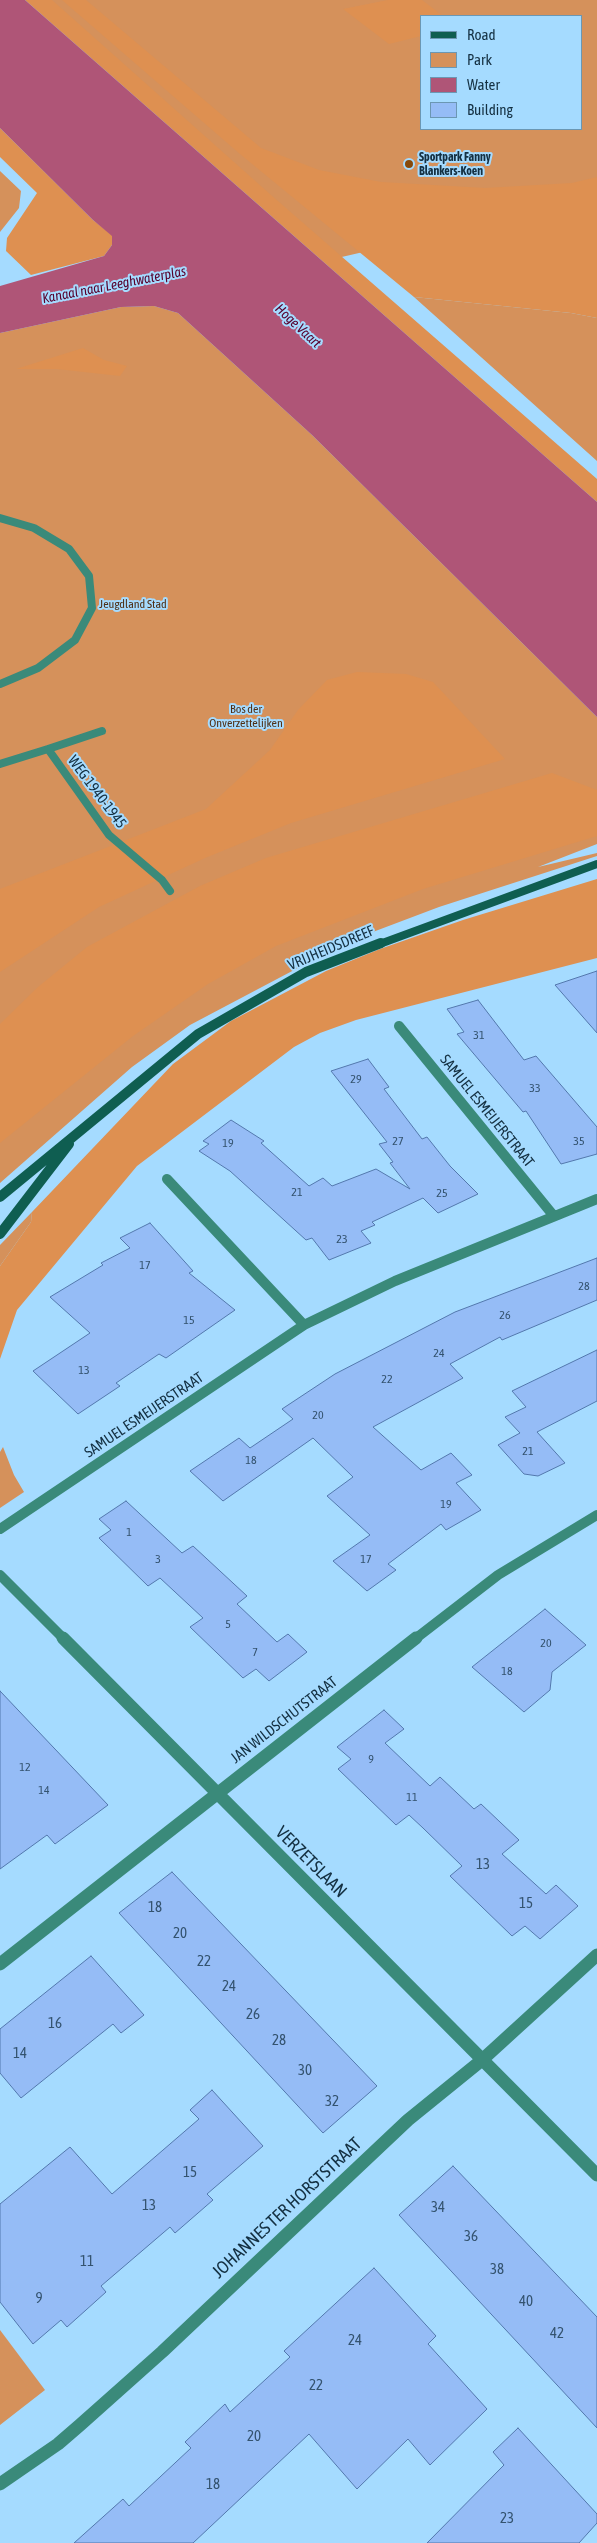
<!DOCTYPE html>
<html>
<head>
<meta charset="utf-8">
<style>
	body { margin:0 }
	#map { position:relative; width:597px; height:2543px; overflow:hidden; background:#a5dbff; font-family:"Asap Condensed",sans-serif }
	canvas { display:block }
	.legend { position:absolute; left:420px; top:15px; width:162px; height:115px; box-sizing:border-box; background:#a5dbff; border:1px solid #6b97b3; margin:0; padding:6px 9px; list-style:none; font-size:15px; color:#143042 }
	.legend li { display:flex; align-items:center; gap:10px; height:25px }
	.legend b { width:25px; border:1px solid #6b97b3 }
</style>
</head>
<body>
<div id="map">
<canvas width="597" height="2543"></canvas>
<ul class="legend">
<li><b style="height:6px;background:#0f5e51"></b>Road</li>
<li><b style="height:14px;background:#d5915b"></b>Park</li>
<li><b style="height:14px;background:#af5577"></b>Water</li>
<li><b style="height:14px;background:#95bcf6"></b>Building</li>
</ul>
</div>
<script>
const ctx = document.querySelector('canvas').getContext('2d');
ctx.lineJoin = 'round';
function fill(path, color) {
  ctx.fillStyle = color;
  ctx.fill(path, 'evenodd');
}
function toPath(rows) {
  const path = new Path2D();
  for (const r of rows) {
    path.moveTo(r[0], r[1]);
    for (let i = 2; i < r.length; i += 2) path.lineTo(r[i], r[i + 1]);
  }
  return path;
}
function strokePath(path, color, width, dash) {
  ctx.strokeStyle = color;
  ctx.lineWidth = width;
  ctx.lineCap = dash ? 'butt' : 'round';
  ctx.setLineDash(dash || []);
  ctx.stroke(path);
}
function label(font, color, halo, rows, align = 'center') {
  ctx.font = font + ' "Asap Condensed",sans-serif';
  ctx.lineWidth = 4;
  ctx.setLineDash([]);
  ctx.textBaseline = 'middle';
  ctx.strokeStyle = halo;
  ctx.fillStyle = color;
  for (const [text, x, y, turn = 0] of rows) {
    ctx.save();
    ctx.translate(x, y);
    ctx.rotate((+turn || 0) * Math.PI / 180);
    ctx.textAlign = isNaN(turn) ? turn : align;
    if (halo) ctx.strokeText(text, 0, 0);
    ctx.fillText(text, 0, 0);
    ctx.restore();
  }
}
fill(toPath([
	[31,0,597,0,597,198,333,259],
	[421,16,581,16,581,129,421,129],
	[0,171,21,191,19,208,0,232],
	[414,297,571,313,597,318,597,461],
	[154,306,178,313,312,435,597,717,597,844,538,867,597,853,597,856,439,907,349,941,190,1025,132,1067,0,1183,0,333,121,307],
	[32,1212,31,1222,0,1266,0,1245],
	[3,1447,14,1475,24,1492,0,1508,0,1452],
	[0,2330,45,2390,0,2425]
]), '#d5915b');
fill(toPath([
	[25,0,52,0,271,195,597,479,597,502],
	[62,0,86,0,261,148,319,170,381,182,485,188,572,183,597,177,597,318,571,313,414,297,240,154],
	[388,0,422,0,443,16,421,16,421,36,389,44,343,9],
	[0,128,93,220,112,235,112,245,104,256,31,275,6,251,7,238,37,193,0,157],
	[83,348,104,360,127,366,120,376,57,369,16,369],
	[357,672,406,674,433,682,505,759,291,823,205,858,99,907,0,972,0,889,206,809,270,750,298,710,327,680],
	[552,773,597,790,597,836,423,889,276,946,208,984,133,1036,0,1143,0,1024,38,987,87,947,200,886,266,858],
	[597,879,597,958,356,1020,320,1033,294,1047,137,1166,17,1310,0,1359,0,1266,31,1222,32,1212,173,1064,231,1021,326,971,380,949,463,920]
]), '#de9051');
fill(toPath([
	[0,0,25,0,597,502,597,717,312,435,178,313,154,306,121,307,0,333,0,286,104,256,112,245,112,236,93,220,0,128]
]), '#af5577');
const building = toPath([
	[597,971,597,1033,555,985,597,971],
	[478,1000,524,1060,536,1056,597,1127,597,1154,561,1164,526,1111,523,1112,457,1034,464,1032,447,1009,478,1000],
	[368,1059,389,1087,384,1089,422,1139,427,1137,450,1166,478,1194,438,1213,423,1198,372,1222,375,1225,361,1231,371,1243,329,1260,312,1238,306,1240,230,1171,199,1151,209,1144,203,1141,231,1120,264,1141,261,1143,309,1186,323,1178,332,1186,376,1169,410,1189,390,1163,393,1162,379,1144,387,1142,331,1071,368,1059],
	[150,1223,193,1271,189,1273,235,1310,166,1358,159,1354,116,1383,120,1386,78,1414,33,1371,90,1333,50,1297,103,1265,101,1263,130,1248,120,1238,150,1223],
	[597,1258,597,1300,502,1340,500,1337,450,1364,463,1378,373,1427,421,1470,451,1453,472,1475,456,1483,481,1510,446,1530,441,1524,388,1564,396,1570,367,1591,333,1561,370,1535,327,1496,353,1477,313,1438,223,1501,190,1471,239,1438,250,1448,293,1419,282,1409,335,1374,455,1312,597,1258],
	[597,1350,597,1401,537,1432,565,1463,538,1476,524,1474,498,1445,520,1433,505,1417,526,1407,512,1391,597,1350],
	[126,1501,182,1553,193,1546,247,1596,237,1604,277,1642,288,1634,307,1652,269,1681,256,1669,243,1678,190,1627,203,1618,160,1578,148,1586,99,1538,111,1530,99,1519,126,1501],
	[545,1609,586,1645,552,1672,550,1690,524,1712,472,1667,545,1609],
	[0,1691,108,1805,55,1844,47,1835,0,1869,0,1691],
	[384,1710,404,1729,385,1743,430,1786,440,1777,474,1809,481,1804,519,1840,502,1854,546,1894,556,1885,578,1906,540,1939,525,1926,512,1936,450,1876,462,1866,423,1828,409,1815,396,1825,338,1769,351,1759,337,1747,384,1710],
	[172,1872,377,2086,323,2133,119,1913,172,1872],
	[91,1956,144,2015,121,2033,113,2024,21,2098,0,2073,0,2029,91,1956],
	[212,2090,263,2146,207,2194,213,2200,175,2233,170,2227,101,2286,106,2292,86,2310,67,2327,61,2320,33,2344,0,2302,0,2204,70,2147,112,2194,199,2119,190,2110,212,2090],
	[453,2166,597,2317,597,2428,399,2215,453,2166],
	[374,2268,436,2336,428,2344,487,2409,430,2465,408,2439,357,2489,309,2434,193,2543,74,2543,123,2499,129,2506,191,2448,185,2442,225,2404,230,2412,290,2357,284,2351,374,2268],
	[518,2428,597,2514,597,2523,579,2543,427,2543,504,2465,493,2452,518,2428]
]);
fill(building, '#95bcf6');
strokePath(building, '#5378ad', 1);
strokePath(toPath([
	[0,518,34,528,69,549,89,576,92,608,75,640,38,668,0,684],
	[48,749,102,731],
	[0,764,48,749,109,835,162,880,170,891]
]), '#3a8a7a', 8);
strokePath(toPath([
	[399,1026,553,1215],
	[167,1179,304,1325],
	[0,1529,304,1325,395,1281,597,1199],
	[0,1575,64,1639],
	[415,1639,498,1575,597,1515]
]), '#3a8a7a', 10);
strokePath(toPath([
	[63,1638,597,2175],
	[0,1964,416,1638],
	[0,2484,58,2444,80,2425,162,2352,408,2120,482,2060,597,1955]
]), '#3a8a7a', 13);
strokePath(toPath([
	[377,945,597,864]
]), '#0f5e51', 8);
strokePath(toPath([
	[0,1197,198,1034,306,972,381,943],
	[0,1234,69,1144]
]), '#0f5e51', 10);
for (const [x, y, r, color] of [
	[409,164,5,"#87490a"]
]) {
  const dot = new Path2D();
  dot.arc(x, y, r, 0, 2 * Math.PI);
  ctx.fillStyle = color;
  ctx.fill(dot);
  strokePath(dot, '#a5dbff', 2);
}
label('bold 12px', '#143042', '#a5dbff', [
	["Sportpark Fanny",419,157],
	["Blankers-Koen",419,171]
], 'left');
label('12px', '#4f2f15', '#a5dbff', [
	["Jeugdland Stad",133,604],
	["Bos der",246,709],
	["Onverzettelijken",246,723]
]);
label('12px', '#34536f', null, [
	["31",479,1035],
	["29",356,1079],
	["33",535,1088],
	["27",398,1141],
	["35",579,1141],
	["19",228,1143],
	["21",297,1192],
	["25",442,1193],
	["23",342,1239],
	["17",145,1265],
	["28",584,1286],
	["26",505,1315],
	["15",189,1320],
	["24",439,1353],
	["13",84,1370],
	["22",387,1379],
	["20",318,1415],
	["21",528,1451],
	["18",251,1460],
	["19",446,1504],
	["1",129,1532],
	["3",158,1559],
	["17",366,1559],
	["5",228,1624],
	["20",546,1643],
	["7",255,1652],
	["18",507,1671],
	["9",371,1759],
	["12",25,1767],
	["14",44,1790],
	["11",412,1797]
]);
label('italic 14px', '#57002c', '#a5dbff', [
	["Kanaal naar Leeghwaterplas",114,285,-11],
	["Hoge Vaart",298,326,43]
]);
label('15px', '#143042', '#a5dbff', [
	["WEG 1940-1945",97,792,53],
	["VRIJHEIDSDREEF",331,948,-23],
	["SAMUEL ESMEIJERSTRAAT",487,1111,51],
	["SAMUEL ESMEIJERSTRAAT",144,1415,-34],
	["JAN WILDSCHUTSTRAAT",284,1720,-38]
]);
label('15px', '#34536f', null, [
	["13",483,1864],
	["15",526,1903],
	["18",155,1907],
	["20",180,1933],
	["22",204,1961],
	["24",229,1986],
	["26",253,2014],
	["16",55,2023],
	["28",279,2040],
	["14",20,2053],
	["30",305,2070],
	["32",332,2101],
	["15",190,2172],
	["13",149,2205],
	["34",438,2207],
	["36",471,2236],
	["11",87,2261],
	["38",497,2269],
	["9",39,2298],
	["40",526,2301],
	["42",557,2333],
	["24",355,2340],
	["22",316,2385],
	["20",254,2436],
	["18",213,2484],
	["23",507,2518]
]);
label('18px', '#143042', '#a5dbff', [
	["VERZETSLAAN",311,1862,45],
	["JOHANNES TER HORSTSTRAAT",287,2208,-43]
]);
</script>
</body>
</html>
